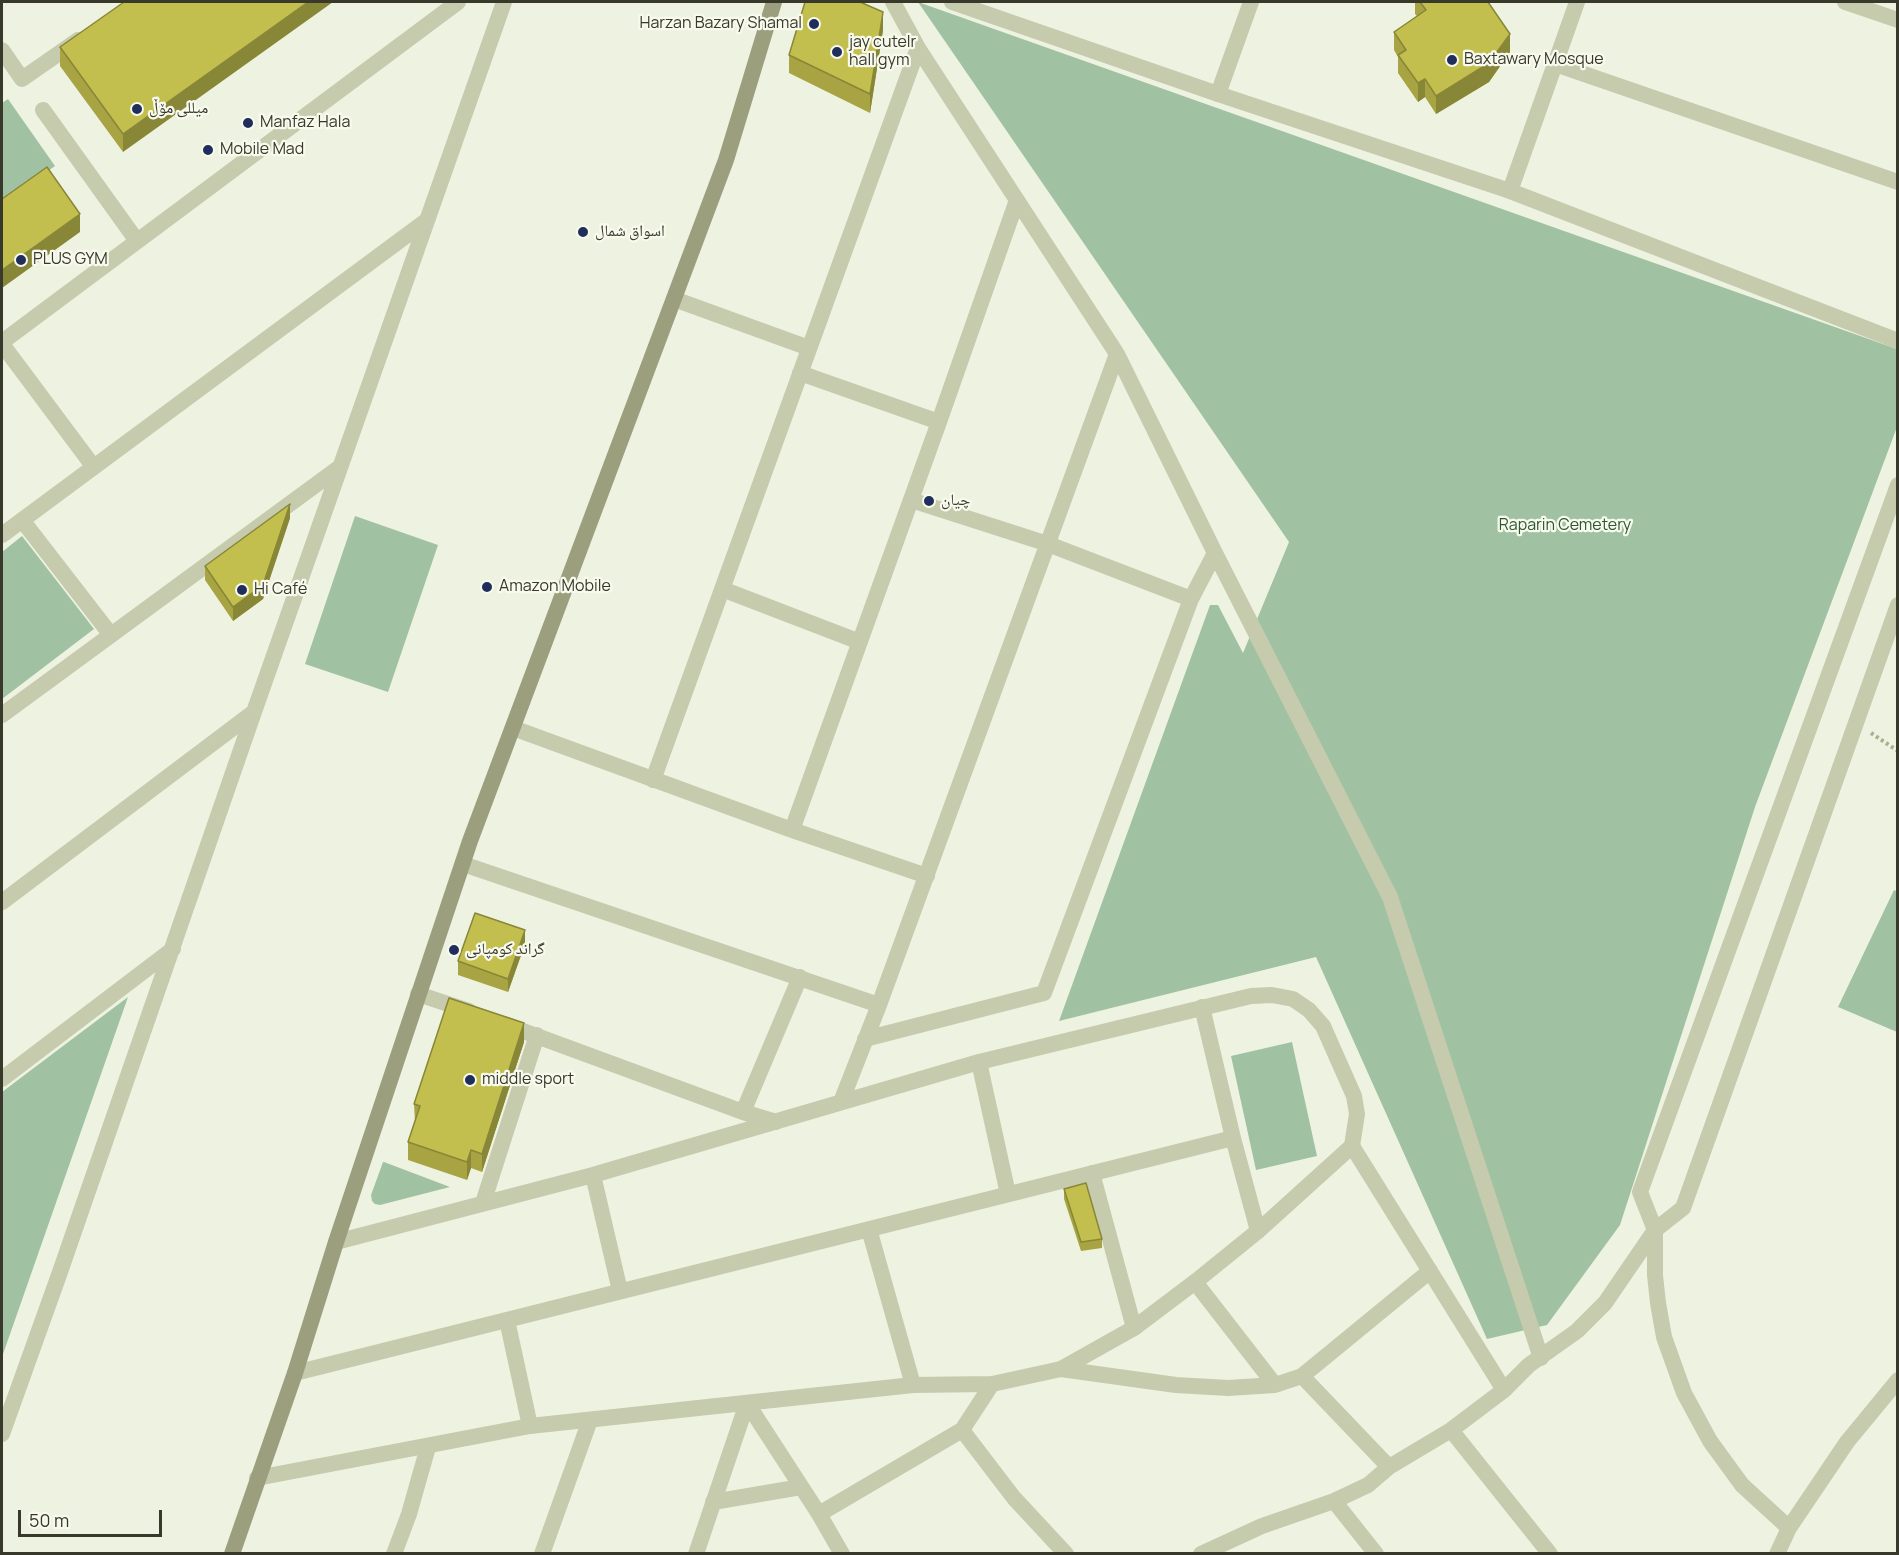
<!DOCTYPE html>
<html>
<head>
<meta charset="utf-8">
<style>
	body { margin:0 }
	#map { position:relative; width:1899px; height:1555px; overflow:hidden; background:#eef3e1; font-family:Manrope,sans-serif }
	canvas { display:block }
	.frame { position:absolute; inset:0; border:3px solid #39392b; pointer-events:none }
	.scale { position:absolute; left:18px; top:1510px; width:144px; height:27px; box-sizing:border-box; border:3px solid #39392b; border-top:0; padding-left:8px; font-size:18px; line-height:21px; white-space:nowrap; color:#39392b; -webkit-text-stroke:4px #f7faed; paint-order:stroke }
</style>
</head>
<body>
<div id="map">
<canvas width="1899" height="1555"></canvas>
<div class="frame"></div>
<div class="scale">50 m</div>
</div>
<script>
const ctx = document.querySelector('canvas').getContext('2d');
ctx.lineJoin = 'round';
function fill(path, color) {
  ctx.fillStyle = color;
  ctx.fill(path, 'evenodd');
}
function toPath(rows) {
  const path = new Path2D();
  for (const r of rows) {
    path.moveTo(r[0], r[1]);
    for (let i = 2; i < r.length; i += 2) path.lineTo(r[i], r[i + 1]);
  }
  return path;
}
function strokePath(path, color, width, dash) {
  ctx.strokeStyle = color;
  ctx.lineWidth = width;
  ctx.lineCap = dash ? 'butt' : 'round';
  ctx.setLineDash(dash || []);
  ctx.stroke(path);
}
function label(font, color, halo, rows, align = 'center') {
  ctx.font = font + ' Manrope,"Noto Naskh Arabic",sans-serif';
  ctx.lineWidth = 4.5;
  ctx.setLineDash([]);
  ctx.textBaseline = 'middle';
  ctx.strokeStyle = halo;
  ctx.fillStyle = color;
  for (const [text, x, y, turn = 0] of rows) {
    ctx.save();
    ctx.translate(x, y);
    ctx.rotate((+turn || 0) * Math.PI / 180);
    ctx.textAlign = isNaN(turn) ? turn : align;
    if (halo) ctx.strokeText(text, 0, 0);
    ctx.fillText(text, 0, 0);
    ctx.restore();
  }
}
fill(toPath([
	[918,2,1897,349,1897,427,1755,807,1620,1225,1547,1325,1487,1339,1316,957,1059,1021,1210,605,1218,605,1243,653,1289,542],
	[8,99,55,166,2,204,2,103],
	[355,516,438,545,388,692,305,664],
	[22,536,94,629,2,699,2,552],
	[1894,890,1898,892,1897,1032,1838,1007],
	[128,997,2,1357,2,1092],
	[1292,1042,1317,1156,1256,1170,1231,1056],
	[383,1162,384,1162,450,1187,380,1205,375,1204,372,1201,371,1195]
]), '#a0c2a3');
strokePath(toPath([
	[1871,733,1898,751]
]), '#abaf90', 4, [3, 3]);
strokePath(toPath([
	[893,2,918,48,1117,354,1215,553,1390,897,1541,1358],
	[1845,2,1898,20],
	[2,50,22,79,78,40],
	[1555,64,1898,182],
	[1218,94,1251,2],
	[43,110,137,241],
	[1510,191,1577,2],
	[674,299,809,348],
	[2,344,93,466],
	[800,373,939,422],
	[911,500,1048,544,1191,599],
	[22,520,111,635],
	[2,535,426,221],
	[722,589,860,642],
	[2,715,340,467],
	[513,728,792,830,927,876],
	[653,780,918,48],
	[792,830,939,422,1017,200],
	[463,864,879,1005],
	[2,902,254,712],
	[418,994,469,1011],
	[1202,1007,1233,1138,1258,1231],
	[504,1024,743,1112,776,1122],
	[865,1039,1044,993,1191,599,1215,553],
	[979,1062,1008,1194],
	[2,1079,173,949],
	[841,1102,879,1005,1117,354],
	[743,1112,800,977],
	[1092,1173,1134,1328],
	[593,1175,620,1291],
	[483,1203,537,1035],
	[869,1229,913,1385],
	[1655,1230,1655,1275,1658,1303,1664,1337,1684,1393,1710,1441,1742,1485,1789,1528],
	[336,1242,593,1175,979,1062,1251,996,1272,995,1293,999,1309,1010,1323,1026,1354,1096,1357,1114,1352,1146],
	[1195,1282,1275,1385],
	[507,1320,530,1426],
	[1061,1369,1176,1385,1228,1388,1275,1385,1302,1376,1430,1271],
	[295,1373,1233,1138],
	[1302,1376,1389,1467],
	[747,1403,819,1514,842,1554],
	[962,1430,1014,1498,1066,1554],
	[1451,1430,1550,1554],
	[2,1434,60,1272,254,712,504,2],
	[1334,1501,1376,1554],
	[713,1502,801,1487],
	[819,1514,962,1430,992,1384],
	[394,1554,409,1514,428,1447],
	[542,1554,590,1420],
	[696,1554,747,1403],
	[1201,1554,1262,1526,1334,1501,1368,1485,1389,1467,1451,1430,1504,1390],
	[1777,1554,1789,1528,1847,1442,1898,1380]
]), '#c5cbac', 16);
strokePath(toPath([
	[952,2,1218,94,1510,191,1898,341],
	[2,342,458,2],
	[1655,1230,1640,1192,1898,485],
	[257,1478,530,1426,913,1385,992,1384,1061,1369,1134,1328,1195,1282,1258,1231,1352,1146,1504,1390,1529,1365,1577,1331,1605,1303,1655,1230,1683,1208,1898,605]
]), '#c5cbac', 16);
strokePath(toPath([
	[232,1554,295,1373,336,1242,470,841,726,160,774,2]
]), '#9c9f7d', 16);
fill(toPath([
	[124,2,123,152,60,66,60,47],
	[1415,2,1488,2,1510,52,1489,82,1436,114,1425,97,1418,102,1398,73,1398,57,1394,50,1394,32,1417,16,1415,14],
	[883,30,870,113,789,73,789,55],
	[290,518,263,599,233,621,205,580,205,566],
	[525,944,508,992,458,975,458,961],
	[524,1042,482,1172,471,1168,467,1180,408,1160,408,1142,415,1122,414,1104],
	[1064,1189,1102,1239,1102,1248,1081,1251,1064,1199]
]), '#a8a444');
fill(toPath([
	[308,2,333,2,123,152,123,134],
	[883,12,883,30,870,113,870,94],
	[1510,34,1510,52,1489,82,1436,114,1436,96],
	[1425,79,1425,97,1418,102,1418,83],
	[80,214,80,232,2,288,2,270],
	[290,504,290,518,263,599,233,621,233,607],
	[525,930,525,944,508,992,508,979],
	[524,1023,524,1042,482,1172,482,1154],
	[471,1150,471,1168,467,1180,467,1162]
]), '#888637');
const building = toPath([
	[124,2,308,2,123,134,60,47,124,2],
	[805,2,860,2,883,12,870,94,789,55,805,2],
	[1420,2,1488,2,1510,34,1489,63,1436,96,1425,79,1418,83,1398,55,1406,50,1394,32,1426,10,1420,2],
	[47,167,80,214,2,270,2,199,47,167],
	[290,504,263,585,233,607,205,566,290,504],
	[475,913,525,930,508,979,458,961,475,913],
	[449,998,524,1023,482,1154,471,1150,467,1162,408,1142,420,1106,414,1104,449,998],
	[1086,1183,1102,1239,1081,1242,1064,1189,1086,1183]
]);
fill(building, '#c3bf4f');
strokePath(building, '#888637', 1.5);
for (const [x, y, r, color] of [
	[814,24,6,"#212d5a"],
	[837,52,6,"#212d5a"],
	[1452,60,6,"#212d5a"],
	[137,109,6,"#212d5a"],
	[248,123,6,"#212d5a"],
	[208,150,6,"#212d5a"],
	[583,232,6,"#212d5a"],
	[21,260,6,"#212d5a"],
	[929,501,6,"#212d5a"],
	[487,587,6,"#212d5a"],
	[242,590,6,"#212d5a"],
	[454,950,6,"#212d5a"],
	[470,1080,6,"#212d5a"]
]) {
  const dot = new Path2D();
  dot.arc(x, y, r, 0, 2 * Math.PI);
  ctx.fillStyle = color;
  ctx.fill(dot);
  strokePath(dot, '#f7faed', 2);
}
label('16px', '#39392b', '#f7faed', [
	["Harzan Bazary Shamal",802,24,"right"],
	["jay cutelr",849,43],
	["hall gym",849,61],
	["Baxtawary Mosque",1464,60],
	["میللی مۆڵ",149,109],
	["Manfaz Hala",260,123],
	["Mobile Mad",220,150],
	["اسواق شمال",595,232],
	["PLUS GYM",33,260],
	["چيان",941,501],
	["Amazon Mobile",499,587],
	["Hi Café",254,590],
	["گراند كومپانى",466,950],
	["middle sport",482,1080]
], 'left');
label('16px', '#2f5733', '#f7faed', [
	["Raparin Cemetery",1565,526]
]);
</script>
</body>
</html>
